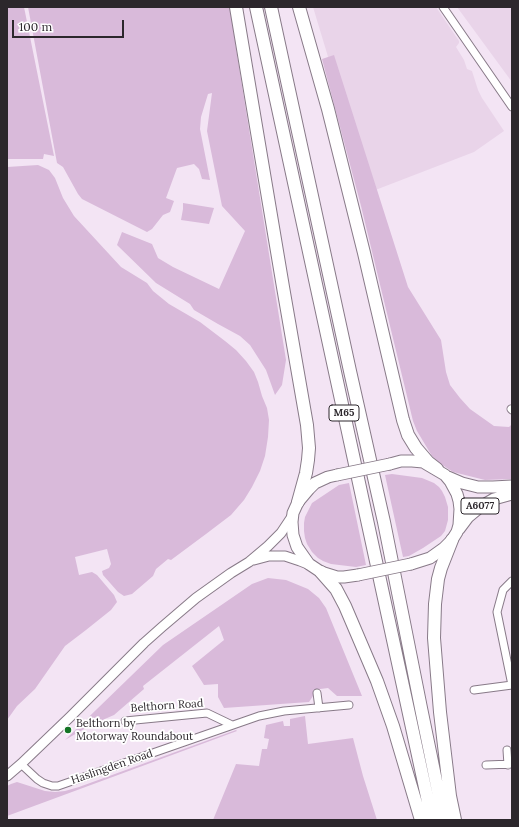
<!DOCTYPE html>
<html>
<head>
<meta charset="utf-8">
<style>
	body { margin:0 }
	#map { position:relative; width:519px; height:827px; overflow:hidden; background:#f3e4f4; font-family:Lora,serif }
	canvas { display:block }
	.frame { position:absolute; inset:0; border:8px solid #2c272c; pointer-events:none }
	.scale { position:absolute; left:12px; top:20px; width:112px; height:18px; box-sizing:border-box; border:2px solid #2c272c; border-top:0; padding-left:5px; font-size:12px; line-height:14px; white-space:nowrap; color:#2c272c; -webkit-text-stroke:3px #fff; paint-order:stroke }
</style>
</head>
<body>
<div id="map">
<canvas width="519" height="827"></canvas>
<div class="frame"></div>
<div class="scale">100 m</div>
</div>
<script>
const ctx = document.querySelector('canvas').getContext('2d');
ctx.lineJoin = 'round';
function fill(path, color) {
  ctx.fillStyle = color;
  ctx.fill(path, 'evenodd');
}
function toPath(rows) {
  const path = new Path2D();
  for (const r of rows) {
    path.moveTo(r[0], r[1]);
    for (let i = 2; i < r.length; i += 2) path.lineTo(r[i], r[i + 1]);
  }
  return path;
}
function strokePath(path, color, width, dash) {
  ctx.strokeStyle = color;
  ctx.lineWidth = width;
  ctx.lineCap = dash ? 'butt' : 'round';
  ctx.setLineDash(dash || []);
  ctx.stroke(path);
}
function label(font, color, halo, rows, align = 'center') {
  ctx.font = font + ' Lora,serif';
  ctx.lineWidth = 3.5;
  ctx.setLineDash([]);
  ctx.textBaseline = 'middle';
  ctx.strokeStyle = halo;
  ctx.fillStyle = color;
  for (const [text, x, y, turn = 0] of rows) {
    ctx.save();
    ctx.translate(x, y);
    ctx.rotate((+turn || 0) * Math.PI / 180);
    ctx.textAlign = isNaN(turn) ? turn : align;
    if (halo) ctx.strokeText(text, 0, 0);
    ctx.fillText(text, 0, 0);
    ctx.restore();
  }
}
fill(toPath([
	[313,7,436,7,459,41,459,43,456,47,464,60,467,69,472,71,478,90,482,98,504,131,474,152,365,194,329,60],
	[457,7,512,7,512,82]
]), '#e9d4e9');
fill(toPath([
	[7,7,24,7,54,156,44,154,43,159,7,159],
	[28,7,230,7,236,48,286,360,282,385,275,395,266,370,250,345,240,336,218,324,194,310,190,304,156,283,117,245,122,232,152,244,158,258,173,267,219,289,245,231,222,206,207,131,212,93,208,94,201,117,200,129,210,180,202,179,199,169,194,164,177,168,166,198,174,201,170,212,163,215,152,229,147,232,82,199,78,194,63,167,57,163],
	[334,55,408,287,441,340,446,372,450,385,460,398,470,409,494,426,509,427,512,424,512,479,485,480,453,472,441,464,432,456,417,431,413,421,361,206,322,59],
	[38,165,49,170,55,178,63,198,74,216,121,267,147,283,153,291,169,304,200,322,225,341,236,350,246,361,254,372,258,382,262,396,267,408,269,420,268,437,265,456,260,471,252,487,244,500,231,515,206,534,171,560,168,559,156,569,153,576,132,594,124,596,118,592,103,575,102,571,109,568,111,564,107,549,75,557,79,575,92,572,97,575,114,595,117,602,111,610,86,630,65,646,35,689,17,706,7,720,7,167],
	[183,203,214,208,209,224,181,220,183,209],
	[392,474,422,478,434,483,439,487,442,491,445,497,448,507,448,520,445,531,441,536,423,548,409,556,403,557,385,475],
	[349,483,366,565,356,567,331,564,323,561,318,558,312,552,307,544,305,538,304,531,304,523,305,517,312,503,339,485],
	[268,578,286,580,308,589,319,598,326,608,362,696,337,696,328,688,313,690,313,696,309,702,224,708,218,697,218,684,204,685,192,666,224,640,219,626,143,686,144,689,114,715,91,725,65,740,163,645,252,584],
	[305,716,308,744,353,738,363,776,377,820,213,820,236,764,259,766,262,749,267,749,269,739,264,738,266,725,283,721,284,726,290,726,290,719],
	[236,730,237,731,7,816,7,786,11,784,17,782,45,791,55,792,65,791,79,787]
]), '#d9bada');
const minor = toPath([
	[443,7,512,107],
	[511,409,512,410],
	[512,685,497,612,503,590,512,581],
	[474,690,512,685],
	[317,693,319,708],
	[125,721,207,713,232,725],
	[507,750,508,765],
	[21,764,37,779,43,783,52,786,58,786,259,716,284,711,349,705],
	[486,765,512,764]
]);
const secondary = toPath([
	[254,560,269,556,285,556,300,561,310,565],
	[7,776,21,764,70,717,144,643,162,627,196,598,231,573,249,562,268,546,281,533,293,515]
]);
const trunk = toPath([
	[390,464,401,461,412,461,423,462,428,465,445,475,450,481,457,494,459,501,460,509,459,525,457,532,452,540,444,548,430,558,411,564],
	[337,475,328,477,315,483,309,489,298,502,293,513,292,522,293,535,297,547,304,557,309,564,321,572,337,577,344,577,358,575],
	[448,477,462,483,478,487,493,487,512,486],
	[459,529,468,517,480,507,494,499,512,494]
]);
const motorway = toPath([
	[236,7,283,287,307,425,309,448,308,460,306,473,298,502],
	[256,7,432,820],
	[271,7,350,371,384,522,421,708,444,820],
	[299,7,328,109,364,253,403,420,408,435,416,448,428,462,437,469],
	[452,540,441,568,438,579,435,604,434,638,440,712,450,796,455,820],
	[321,572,336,589,345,606,377,681,393,726,421,820]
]);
strokePath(minor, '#887a88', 9);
strokePath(secondary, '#887a88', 11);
strokePath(trunk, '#887a88', 13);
strokePath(motorway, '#887a88', 14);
strokePath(minor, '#fff', 7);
strokePath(secondary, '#fff', 9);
strokePath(trunk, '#fff', 11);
strokePath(motorway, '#fff', 12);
const trunkBridge = toPath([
	[337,475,390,464],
	[358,575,411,564]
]);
strokePath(trunkBridge, '#887a88', 13, []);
strokePath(trunkBridge, '#fff', 11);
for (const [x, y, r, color] of [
	[68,730,4,"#137424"]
]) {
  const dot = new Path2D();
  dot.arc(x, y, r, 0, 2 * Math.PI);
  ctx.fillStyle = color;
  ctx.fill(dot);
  strokePath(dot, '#fff', 1.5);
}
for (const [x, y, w] of [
	[344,413,30],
	[480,506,38]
]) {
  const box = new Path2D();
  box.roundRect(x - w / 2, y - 8, w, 16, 3);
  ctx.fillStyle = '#fff';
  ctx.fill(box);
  strokePath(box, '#2c272c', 1);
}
label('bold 10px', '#2c272c', null, [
	["M65",344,413],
	["A6077",480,506]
]);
label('11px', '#2c272c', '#fff', [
	["Belthorn Road",167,706,-4],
	["Haslingden Road",112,767,-19]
]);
label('11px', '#2c272c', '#fff', [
	["Belthorn by",76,724],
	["Motorway Roundabout",76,737]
], 'left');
</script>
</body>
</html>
